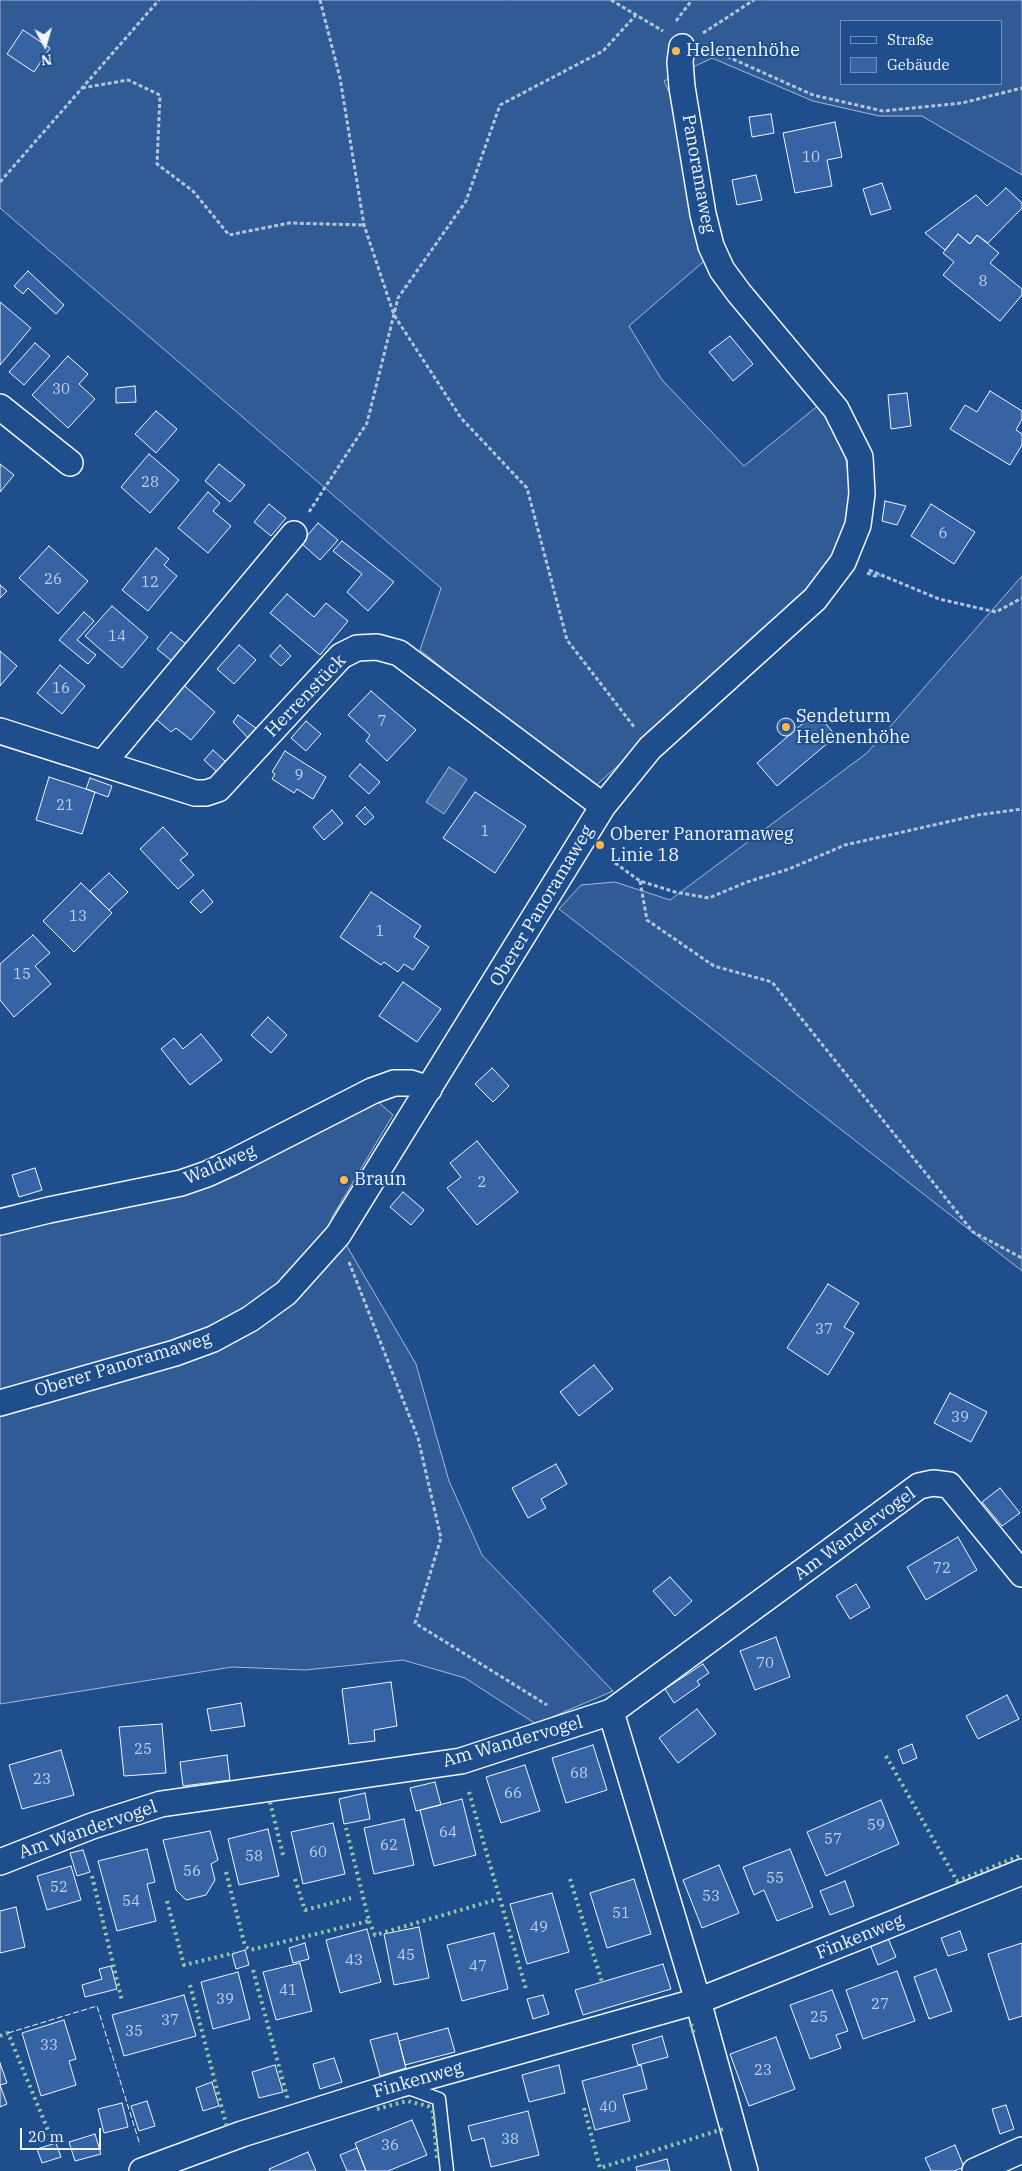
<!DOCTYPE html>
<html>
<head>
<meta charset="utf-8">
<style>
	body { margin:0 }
	#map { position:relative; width:1022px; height:2171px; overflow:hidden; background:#1f4e8c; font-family:"IBM Plex Serif",serif }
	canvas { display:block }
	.legend { position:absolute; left:840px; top:20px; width:162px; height:65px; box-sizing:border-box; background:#1f4e8c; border:1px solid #7391ba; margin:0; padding:6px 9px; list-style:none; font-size:15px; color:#f2f6ff }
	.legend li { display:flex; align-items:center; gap:10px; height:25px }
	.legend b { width:25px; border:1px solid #7391ba }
	.north { position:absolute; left:20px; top:20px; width:50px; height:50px; -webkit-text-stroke:4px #1f4e8c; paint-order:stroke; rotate:174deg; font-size:14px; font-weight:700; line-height:20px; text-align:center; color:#f2f6ff }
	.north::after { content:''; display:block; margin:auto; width:18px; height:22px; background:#f2f6ff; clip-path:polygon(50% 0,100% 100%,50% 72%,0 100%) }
	.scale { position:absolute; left:20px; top:2128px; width:81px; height:22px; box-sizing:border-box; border:2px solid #f2f6ff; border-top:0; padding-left:6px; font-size:15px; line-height:18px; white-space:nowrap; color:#f2f6ff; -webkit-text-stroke:4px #1f4e8c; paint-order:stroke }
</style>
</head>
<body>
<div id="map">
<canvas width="1022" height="2171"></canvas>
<ul class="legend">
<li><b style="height:6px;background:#1f4e8c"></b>Straße</li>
<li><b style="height:14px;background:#3563a3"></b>Gebäude</li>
</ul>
<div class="north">N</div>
<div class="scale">20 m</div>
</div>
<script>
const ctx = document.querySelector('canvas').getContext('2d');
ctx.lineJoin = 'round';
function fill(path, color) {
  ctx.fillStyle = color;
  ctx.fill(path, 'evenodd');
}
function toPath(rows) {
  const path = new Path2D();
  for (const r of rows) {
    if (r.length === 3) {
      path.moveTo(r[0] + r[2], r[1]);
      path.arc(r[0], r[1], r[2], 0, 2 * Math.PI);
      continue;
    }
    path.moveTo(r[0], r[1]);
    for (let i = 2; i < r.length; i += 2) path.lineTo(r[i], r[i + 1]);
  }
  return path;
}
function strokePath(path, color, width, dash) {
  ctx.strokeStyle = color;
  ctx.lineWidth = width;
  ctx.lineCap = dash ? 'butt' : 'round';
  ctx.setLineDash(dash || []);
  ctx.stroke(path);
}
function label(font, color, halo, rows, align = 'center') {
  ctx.font = font + ' "IBM Plex Serif",serif';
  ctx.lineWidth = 4;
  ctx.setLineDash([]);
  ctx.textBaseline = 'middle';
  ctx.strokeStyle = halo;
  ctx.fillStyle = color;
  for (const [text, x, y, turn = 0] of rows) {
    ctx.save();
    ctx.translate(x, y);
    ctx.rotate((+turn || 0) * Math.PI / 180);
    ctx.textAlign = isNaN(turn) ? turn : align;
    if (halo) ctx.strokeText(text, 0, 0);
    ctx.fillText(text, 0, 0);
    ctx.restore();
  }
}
const built = toPath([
	[0,0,1022,0,1022,175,922,116,879,116,813,101,712,58,664,81,671,96,710,256,629,326,662,380,744,466,820,404,845,453,851,494,845,529,828,565,782,619,593,788,420,650,441,588,0,208,0,0],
	[841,21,1001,21,1001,84,841,84,841,21],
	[1022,576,1022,1271,559,909,581,885,615,882,670,900,867,753,1022,576],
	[376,1100,393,1115,331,1219,416,1364,449,1481,482,1555,613,1691,536,1724,465,1678,403,1660,305,1670,232,1667,0,1704,0,1233,205,1183,376,1100]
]);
fill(built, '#305b95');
strokePath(built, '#a8bbd7', 1);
const water = toPath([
	[449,767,467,779,444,814,426,802,449,767]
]);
fill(water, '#446ba0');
strokePath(water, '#a8bbd7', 1);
const building = toPath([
	[23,30,50,48,34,72,7,54,23,30],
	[771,114,774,133,752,137,749,117,771,114],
	[835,122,842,157,827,160,832,186,795,193,783,133,835,122],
	[756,175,762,200,737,205,732,180,756,175],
	[882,183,891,209,871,215,863,189,882,183],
	[1006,188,1022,203,1022,208,988,243,977,235,970,244,958,234,945,250,925,233,976,195,987,206,1006,188],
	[958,234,970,244,977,235,999,253,990,263,1022,289,1022,295,1000,321,943,275,954,262,943,253,958,234],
	[28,271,64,305,56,314,28,288,23,294,14,286,28,271],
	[0,302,31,328,0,365,0,302],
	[730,336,753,364,733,381,709,352,730,336],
	[35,343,50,356,24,385,9,372,35,343],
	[68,356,88,374,79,384,95,399,68,428,32,395,68,356],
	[135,386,136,402,116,403,116,388,135,386],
	[990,391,1022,411,1022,419,1016,430,1022,434,1022,445,1010,465,950,429,965,405,977,412,990,391],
	[907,393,911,426,891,429,888,395,907,393],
	[156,411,177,429,156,453,135,434,156,411],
	[149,454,179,480,150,513,121,487,149,454],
	[0,464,14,475,0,492,0,464],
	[219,464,245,485,230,502,205,481,219,464],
	[208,492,220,503,213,511,231,526,208,553,178,528,208,492],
	[885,501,906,506,897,525,882,521,885,501],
	[269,504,286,518,271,536,254,522,269,504],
	[931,504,975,532,954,564,911,536,931,504],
	[318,523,338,540,320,560,301,543,318,523],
	[342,541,394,582,368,611,347,592,362,574,333,551,342,541],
	[49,546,88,581,58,614,19,578,49,546],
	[156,548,169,559,164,565,177,576,148,611,122,590,156,548],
	[0,585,7,591,0,598,0,585],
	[287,594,314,617,326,603,348,621,320,655,270,613,287,594],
	[112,606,148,637,122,668,85,636,112,606],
	[84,612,94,621,77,640,96,655,88,664,59,640,84,612],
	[171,632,186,644,172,661,157,649,171,632],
	[239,645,256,660,234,684,217,669,239,645],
	[280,645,291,656,281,666,270,656,280,645],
	[0,651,17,666,0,686,0,651],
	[60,665,85,686,62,714,37,693,60,665],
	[180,682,215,712,191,740,176,728,171,732,151,715,180,682],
	[371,691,416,730,387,761,366,741,370,735,348,715,371,691],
	[816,712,836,736,777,786,757,763,816,712],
	[238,715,257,729,249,739,233,722,238,715],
	[786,727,9],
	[306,721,321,734,306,751,291,738,306,721],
	[213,750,226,762,217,772,204,760,213,750],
	[285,751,326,777,313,799,297,789,294,793,272,779,275,774,272,772,285,751],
	[360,764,380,782,369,794,349,776,360,764],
	[49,777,95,792,82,834,36,820,49,777],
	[90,778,112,786,108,797,86,789,90,778],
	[475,792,526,826,495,873,443,838,475,792],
	[365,807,374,817,365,825,356,816,365,807],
	[332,810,343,823,324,840,313,827,332,810],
	[163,827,188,854,180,860,194,875,178,889,140,849,163,827],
	[109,873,128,892,109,910,90,891,109,873],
	[81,883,112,913,74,952,43,921,81,883],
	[203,890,213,902,201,913,190,902,203,890],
	[371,892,421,926,414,937,429,947,413,970,404,964,398,972,384,962,381,965,340,937,371,892],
	[33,935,50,953,35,966,51,984,14,1017,0,1000,0,964,33,935],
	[403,982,441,1009,417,1042,379,1016,403,982],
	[268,1017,287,1035,271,1053,251,1035,268,1017],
	[201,1034,222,1060,190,1085,161,1049,174,1038,183,1049,201,1034],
	[492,1068,509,1086,493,1102,475,1084,492,1068],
	[477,1141,518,1192,477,1225,447,1188,461,1177,450,1163,477,1141],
	[35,1168,42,1190,19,1197,12,1175,35,1168],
	[403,1192,424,1210,411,1225,390,1207,403,1192],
	[828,1284,859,1303,844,1327,854,1333,828,1375,787,1348,828,1284],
	[594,1365,613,1389,579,1416,560,1392,594,1365],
	[950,1393,987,1412,971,1442,934,1423,950,1393],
	[556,1464,567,1484,541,1499,546,1508,528,1518,512,1488,556,1464],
	[1000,1488,1020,1513,1002,1526,982,1502,1000,1488],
	[958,1537,977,1570,926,1600,907,1567,958,1537],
	[670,1577,692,1601,675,1616,653,1591,670,1577],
	[856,1584,870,1607,850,1619,836,1596,856,1584],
	[776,1637,790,1677,755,1690,740,1651,776,1637],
	[703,1664,709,1673,697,1681,700,1685,674,1703,665,1689,703,1664],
	[391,1682,397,1726,374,1730,375,1741,349,1744,342,1689,391,1682],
	[1007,1695,1019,1719,978,1739,966,1716,1007,1695],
	[241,1703,245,1726,211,1731,207,1709,241,1703],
	[697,1709,716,1734,678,1763,659,1738,697,1709],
	[162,1724,166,1773,124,1776,119,1727,162,1724],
	[912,1744,917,1758,903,1764,898,1750,912,1744],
	[593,1745,607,1790,566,1803,552,1758,593,1745],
	[61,1750,74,1795,22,1809,9,1765,61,1750],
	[227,1755,230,1780,183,1786,180,1762,227,1755],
	[525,1765,540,1811,501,1823,486,1777,525,1765],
	[435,1782,441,1805,416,1811,410,1788,435,1782],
	[365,1793,370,1819,344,1824,339,1799,365,1793],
	[462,1799,476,1855,434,1866,420,1810,462,1799],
	[881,1800,899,1844,826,1876,807,1832,881,1800],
	[404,1819,414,1865,374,1874,364,1828,404,1819],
	[333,1823,345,1874,303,1884,291,1832,333,1823],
	[268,1829,279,1876,239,1885,228,1839,268,1829],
	[210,1831,218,1860,211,1864,215,1880,206,1895,186,1900,176,1890,163,1840,210,1831],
	[147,1849,155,1882,147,1884,156,1921,117,1931,98,1861,147,1849],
	[790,1849,813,1907,777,1921,764,1890,754,1895,743,1867,790,1849],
	[83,1850,90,1872,77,1876,70,1853,83,1850],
	[719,1865,739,1913,702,1928,683,1880,719,1865],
	[71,1866,81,1900,47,1910,37,1876,71,1866],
	[634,1879,651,1934,607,1948,590,1893,634,1879],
	[845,1881,854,1906,830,1915,820,1891,845,1881],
	[552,1893,569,1952,527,1964,510,1904,552,1893],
	[16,1907,25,1947,0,1953,0,1911,16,1907],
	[419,1927,429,1978,394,1985,384,1934,419,1927],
	[367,1929,381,1982,340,1993,326,1940,367,1929],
	[960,1931,967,1950,948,1956,941,1938,960,1931],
	[494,1933,508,1989,462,2001,447,1945,494,1933],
	[887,1936,896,1957,878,1965,869,1942,887,1936],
	[305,1943,309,1959,293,1963,289,1948,305,1943],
	[1022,1943,1022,2016,1009,2020,988,1954,1022,1943],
	[245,1950,249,1965,236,1969,232,1954,245,1950],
	[300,1963,312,2011,276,2020,263,1972,300,1963],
	[663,1964,671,1989,583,2015,575,1990,663,1964],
	[111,1966,117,1989,85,1997,82,1985,102,1979,99,1969,111,1966],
	[936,1969,952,2011,929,2019,914,1977,936,1969],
	[897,1971,915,2021,863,2039,846,1990,897,1971],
	[238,1972,250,2019,213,2029,201,1982,238,1972],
	[832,1990,848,2031,836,2035,841,2048,810,2059,790,2005,832,1990],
	[184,1995,196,2036,124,2056,112,2015,184,1995],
	[543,1995,549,2014,533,2019,527,1999,543,1995],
	[64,2020,76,2059,69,2061,76,2085,41,2096,22,2033,64,2020],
	[448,2028,455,2052,405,2065,399,2041,448,2028],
	[397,2033,406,2068,380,2076,370,2040,397,2033],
	[662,2036,668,2057,638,2065,632,2045,662,2036],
	[776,2037,795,2089,749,2106,730,2054,776,2037],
	[334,2058,342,2082,320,2089,313,2064,334,2058],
	[0,2063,7,2083,0,2085,7,2104,0,2107,0,2063],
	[275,2065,283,2092,259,2098,252,2072,275,2065],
	[559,2065,565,2093,529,2102,522,2075,559,2065],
	[641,2065,647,2089,623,2095,630,2121,595,2130,582,2081,641,2065],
	[212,2082,219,2106,203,2111,196,2088,212,2082],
	[147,2101,155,2126,139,2131,131,2106,147,2101],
	[122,2103,128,2127,104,2133,98,2109,122,2103],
	[1006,2105,1014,2129,1000,2134,992,2109,1006,2105],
	[528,2111,539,2155,491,2167,484,2138,472,2141,468,2126,528,2111],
	[412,2120,427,2155,388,2171,366,2171,355,2143,412,2120],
	[95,2134,101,2154,75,2161,69,2142,95,2134],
	[56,2143,61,2157,42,2163,37,2149,56,2143],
	[955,2145,964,2167,954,2171,931,2171,925,2158,955,2145],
	[357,2148,366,2171,347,2171,340,2155,357,2148],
	[308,2152,316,2171,270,2171,269,2169,308,2152],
	[667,2159,670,2171,637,2171,636,2167,667,2159]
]);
fill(building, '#3563a3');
strokePath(building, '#f2f6ff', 1);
const service = toPath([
	[403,2086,439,2099,447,2171]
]);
const minor = toPath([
	[0,407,70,463],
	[0,731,195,793,206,793,218,789,341,656,357,648,377,647,399,653,603,806],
	[103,763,294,534],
	[0,1222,49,1210,181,1183,207,1174,231,1163,372,1091,394,1083,411,1083,429,1089],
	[0,1403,175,1353,213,1339,250,1319,286,1293,338,1235,603,806,650,748,815,599,843,562,858,525,862,494,860,457,836,409,739,293,722,270,711,246,703,214,682,87,680,62,682,47],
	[611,1712,698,2001,745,2171],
	[0,1862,92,1826,161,1804,461,1761,611,1712,919,1486,933,1483,949,1485,1022,1574],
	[142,2171,242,2134,398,2085,698,2001,1022,1872],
	[975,2171,1022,2150]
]);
strokePath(service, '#f2f6ff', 15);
strokePath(minor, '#f2f6ff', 28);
strokePath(toPath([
	[320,0,340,78,364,225,394,315,461,418,527,488,567,640,635,728],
	[611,0,663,31],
	[676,21,692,0],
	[703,33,754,0],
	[708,52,726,56,813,95,883,111,962,103,1022,88],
	[82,88,128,80,160,95,157,164,193,191,229,235,289,223,364,225],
	[0,182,159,0],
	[309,512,367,423,398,298,466,201,500,105,603,51,635,16],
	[869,570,939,599,996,612,1022,598],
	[867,573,875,576,880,575],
	[615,863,640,881,675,892,709,898,747,882,789,869,845,845,978,815,1022,809],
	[640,881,647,920,714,966,772,982,973,1232,1022,1258],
	[349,1262,418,1438,441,1538,415,1623,547,1705]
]), '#b3c4dc', 3, [4, 2.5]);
strokePath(service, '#1f4e8c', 12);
strokePath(minor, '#1f4e8c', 25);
strokePath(toPath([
	[886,1756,957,1881,1022,1855],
	[469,1792,526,1989],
	[270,1802,283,1855],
	[226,1872,245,1946,250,1950,369,1921,346,1828],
	[92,1876,122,2001],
	[295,1879,305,1910,351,1898],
	[570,1879,602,1982],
	[167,1901,184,1965,234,1953],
	[369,1921,375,1935,498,1899],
	[253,1970,288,2100],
	[190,1985,227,2128],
	[691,2024,694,2034],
	[0,2036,8,2033,52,2140],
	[584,2108,600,2168,723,2129],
	[377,2109,407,2101,428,2106,433,2112,437,2158]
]), '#97c8a6', 4, [2.5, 4]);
strokePath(toPath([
	[8,2033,97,2006,140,2145]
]), '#f2f6ff', 1, [6, 2.5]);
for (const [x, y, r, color] of [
	[676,51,5,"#ffb74d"],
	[786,727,5,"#ffb74d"],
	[600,845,5,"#ffb74d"],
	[344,1180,5,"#ffb74d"]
]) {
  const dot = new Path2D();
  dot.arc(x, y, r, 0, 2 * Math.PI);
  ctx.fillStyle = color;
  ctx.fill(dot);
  strokePath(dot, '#1f4e8c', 2);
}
label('15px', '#c3d1e8', null, [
	["10",811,158],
	["8",983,282],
	["30",61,390],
	["28",150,483],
	["6",943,534],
	["26",53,580],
	["12",150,583],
	["14",117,637],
	["16",61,689],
	["7",382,722],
	["9",299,776],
	["21",65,806],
	["1",485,832],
	["13",78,917],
	["1",380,932],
	["15",22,975],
	["2",482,1183],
	["37",824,1330],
	["39",960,1418],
	["72",942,1569],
	["70",765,1664],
	["25",143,1750],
	["68",579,1774],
	["23",42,1780],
	["66",513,1794],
	["59",876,1826],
	["64",448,1833],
	["57",833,1840],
	["62",389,1846],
	["60",318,1853],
	["58",254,1857],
	["56",192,1872],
	["55",775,1879],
	["52",59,1888],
	["53",711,1897],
	["54",131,1902],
	["51",621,1914],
	["49",539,1928],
	["45",406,1956],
	["43",354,1961],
	["47",478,1967],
	["41",288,1991],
	["39",225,2000],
	["27",880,2005],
	["25",819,2018],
	["37",170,2021],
	["35",134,2032],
	["33",49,2046],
	["23",763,2071],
	["40",608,2108],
	["38",510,2140],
	["36",390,2146]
]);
label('18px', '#f2f6ff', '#1f4e8c', [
	["Helenenhöhe",686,51],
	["Sendeturm",796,717],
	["Helenenhöhe",796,738],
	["Oberer Panoramaweg",610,835],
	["Linie 18",610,856],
	["Braun",354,1180]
], 'left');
label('18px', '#f2f6ff', '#1f4e8c', [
	["Panoramaweg",698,174,80],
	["Herrenstück",306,696,-46],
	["Oberer Panoramaweg",542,906,-59],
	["Waldweg",220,1165,-23],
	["Oberer Panoramaweg",123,1365,-17],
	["Am Wandervogel",855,1534,-36],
	["Am Wandervogel",513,1742,-16],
	["Am Wandervogel",88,1830,-19],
	["Finkenweg",860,1937,-22],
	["Finkenweg",418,2080,-16]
]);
</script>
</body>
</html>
